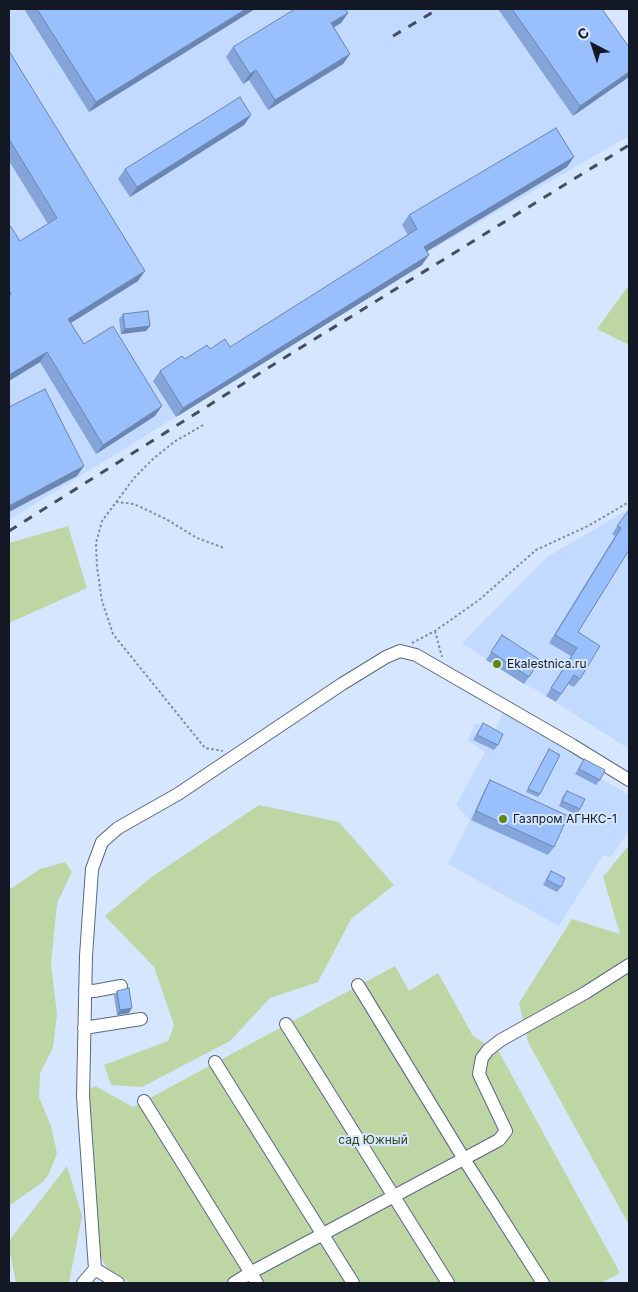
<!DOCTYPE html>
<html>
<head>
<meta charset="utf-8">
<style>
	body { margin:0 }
	#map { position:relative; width:638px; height:1292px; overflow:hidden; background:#d6e6ff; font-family:Inter,sans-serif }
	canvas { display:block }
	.frame { position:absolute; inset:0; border:10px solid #121924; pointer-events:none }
	.north { position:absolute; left:568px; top:20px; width:50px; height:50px; -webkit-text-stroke:4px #d6e6ff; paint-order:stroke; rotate:320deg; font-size:14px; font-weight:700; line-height:20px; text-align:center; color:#121924 }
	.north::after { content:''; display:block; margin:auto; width:18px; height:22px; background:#121924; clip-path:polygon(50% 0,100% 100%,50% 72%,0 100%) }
</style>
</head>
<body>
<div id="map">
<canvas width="638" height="1292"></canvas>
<div class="frame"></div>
<div class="north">С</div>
</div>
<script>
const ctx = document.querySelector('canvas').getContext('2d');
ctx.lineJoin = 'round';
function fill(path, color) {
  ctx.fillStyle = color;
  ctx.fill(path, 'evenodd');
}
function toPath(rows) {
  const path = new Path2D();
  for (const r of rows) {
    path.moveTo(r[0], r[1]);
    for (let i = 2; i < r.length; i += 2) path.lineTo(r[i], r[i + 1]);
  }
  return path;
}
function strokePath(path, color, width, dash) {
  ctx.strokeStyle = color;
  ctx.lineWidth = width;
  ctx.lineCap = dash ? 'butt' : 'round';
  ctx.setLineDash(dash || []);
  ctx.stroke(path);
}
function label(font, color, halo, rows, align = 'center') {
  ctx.font = font + ' Inter,sans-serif';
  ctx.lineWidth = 4;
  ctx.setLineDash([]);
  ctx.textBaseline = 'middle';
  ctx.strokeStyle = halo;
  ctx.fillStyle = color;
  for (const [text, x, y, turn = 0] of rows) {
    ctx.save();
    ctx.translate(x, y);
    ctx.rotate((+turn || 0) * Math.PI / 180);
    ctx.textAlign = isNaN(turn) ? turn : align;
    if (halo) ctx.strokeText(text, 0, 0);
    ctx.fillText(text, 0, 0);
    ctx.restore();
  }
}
fill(toPath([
	[9,9,599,9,629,50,629,136,419,257,404,237,226,349,206,350,152,379,176,417,9,520],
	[629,509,629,749,535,689,527,686,462,643,547,557],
	[504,711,603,771,600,778,629,795,629,831,610,857,603,855,559,926,448,864,470,820,456,805,485,752,468,741,475,723,495,730]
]), '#c2daff');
fill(toPath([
	[629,285,629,345,597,329],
	[68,526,87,588,9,623,9,543],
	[259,805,339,822,394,885,351,919,318,982,270,998,230,1041,142,1087,111,1085,104,1065,168,1041,174,1025,154,967,105,916,150,878],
	[629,845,629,1225,528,1042,519,1003,572,919,620,934,603,877],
	[65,862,72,872,57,903,51,964,57,1014,53,1048,40,1073,39,1097,51,1126,57,1153,49,1174,43,1182,9,1206,9,890,40,869],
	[395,966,409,991,438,973,473,1036,499,1052,620,1273,601,1283,130,1283,107,1268,100,1256,88,1090,95,1086,133,1107],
	[67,1166,82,1216,69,1283,16,1283,9,1247,9,1241]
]), '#bdd6a3');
const minor = toPath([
	[358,985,464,1159,543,1283],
	[85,990,94,991,121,986],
	[286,1024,448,1283],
	[84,1028,141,1019],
	[215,1062,353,1283],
	[144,1101,257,1283],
	[83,1283,95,1269],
	[118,1283,95,1269,83,1096,86,956,92,869,102,842,118,828,178,794,342,684,386,657,400,651,416,655,572,745,629,780],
	[234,1283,250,1273,499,1140,506,1131,479,1074,482,1058,488,1050,501,1040,585,993,629,965]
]);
strokePath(minor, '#586984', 14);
strokePath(toPath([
	[203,425,174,442,153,459,134,478,102,521,96,543,97,567,102,601,113,634,205,748,223,751],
	[116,502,134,504,166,519,197,538,224,548],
	[435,631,442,657],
	[412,643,435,631,479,600,536,550,588,526,629,502]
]), '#7f8b9e', 2, [2.5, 2.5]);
strokePath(minor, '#fff', 12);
strokePath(toPath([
	[393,36,438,9],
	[9,531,284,358,629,145]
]), '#454e5d', 3, [9, 9]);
fill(toPath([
	[24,9,255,9,89,112],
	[498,9,602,9,629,47,573,116],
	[348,13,341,23,334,27,350,54,343,64,268,110,249,80,243,84,226,57,233,47],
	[9,51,138,281,71,323,84,344,155,416,96,454,40,362,9,381,9,224,20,241,48,224,9,161],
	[251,115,244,125,130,197,118,179,125,169],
	[567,167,426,252,422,265,176,417,153,381,160,371,185,359,210,349,230,347,408,235,402,225,409,215],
	[123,314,150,326,146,331,121,334,119,319],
	[629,510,578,632,580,679,574,687,568,684,556,702,546,696,571,656,549,643,615,536,612,534],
	[502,635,529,677,524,684,486,660],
	[483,723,498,745,494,750,473,740],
	[549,749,540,794,538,797,526,792],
	[584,759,600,780,596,785,575,774],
	[490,780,554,847,548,855,471,820,485,789],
	[567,791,580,809,577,815,559,806,563,796],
	[551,871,561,887,557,892,543,885,547,877],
	[117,991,129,1013,117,1015,114,996]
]), '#84a4da');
fill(toPath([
	[246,9,255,9,89,112,96,102],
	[348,13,341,23,324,33,331,23],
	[350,54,343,64,268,110,275,100],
	[256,70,249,80,243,84,250,74],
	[629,72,629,77,573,116,580,106],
	[251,115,244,125,130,197,137,187],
	[574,157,567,167,417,257,424,247],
	[429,255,422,265,176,417,183,408],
	[145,271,138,281,61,329,68,319],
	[150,326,146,331,121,334,125,329],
	[47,352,40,362,9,381,9,375],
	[162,406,155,416,96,454,103,445],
	[84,466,77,476,9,512,9,506],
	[132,1008,129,1013,117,1015,120,1010]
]), '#6b86b1');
const building = toPath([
	[37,9,246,9,96,102,37,9],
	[295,9,345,9,348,13,331,23,350,54,275,100,256,70,250,74,233,47,295,9],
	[512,9,602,9,629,47,629,72,580,106,512,9],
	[9,51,145,271,68,319,84,344,113,326,162,406,103,445,47,352,9,375,9,296,11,294,9,290,9,224,20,241,57,218,9,139,9,51],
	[240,97,251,115,137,187,125,169,240,97],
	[556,128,574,157,424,247,429,255,183,408,160,371,182,356,185,359,207,345,210,349,225,339,230,347,417,229,409,215,556,128],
	[148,311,150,326,125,329,123,314,148,311],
	[45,389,84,466,9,506,9,407,45,389],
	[629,510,629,550,578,632,600,646,580,679,574,675,561,694,551,688,577,648,555,635,621,528,617,526,629,510],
	[502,635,540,660,529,677,491,652,502,635],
	[483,723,503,734,498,745,477,735,483,723],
	[549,749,560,755,540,794,528,789,549,749],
	[584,759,605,770,600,780,579,769,584,759],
	[490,780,568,816,554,847,476,811,490,780],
	[567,791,585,799,580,809,562,801,567,791],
	[551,871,565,878,561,887,547,880,551,871],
	[129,988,132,1008,120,1010,117,991,129,988]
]);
fill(building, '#99bffd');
strokePath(building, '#6b86b1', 1);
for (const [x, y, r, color] of [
	[497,664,5,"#5d8815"],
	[503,819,5,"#5d8815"]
]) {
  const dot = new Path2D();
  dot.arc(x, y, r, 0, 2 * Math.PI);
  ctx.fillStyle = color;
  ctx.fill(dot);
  strokePath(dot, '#d6e6ff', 2);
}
label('12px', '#121924', '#d6e6ff', [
	["Ekalestnica.ru",507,664],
	["Газпром АГНКС-1",513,819]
], 'left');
label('12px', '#324616', '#d6e6ff', [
	["сад Южный",373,1140]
]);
</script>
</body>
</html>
